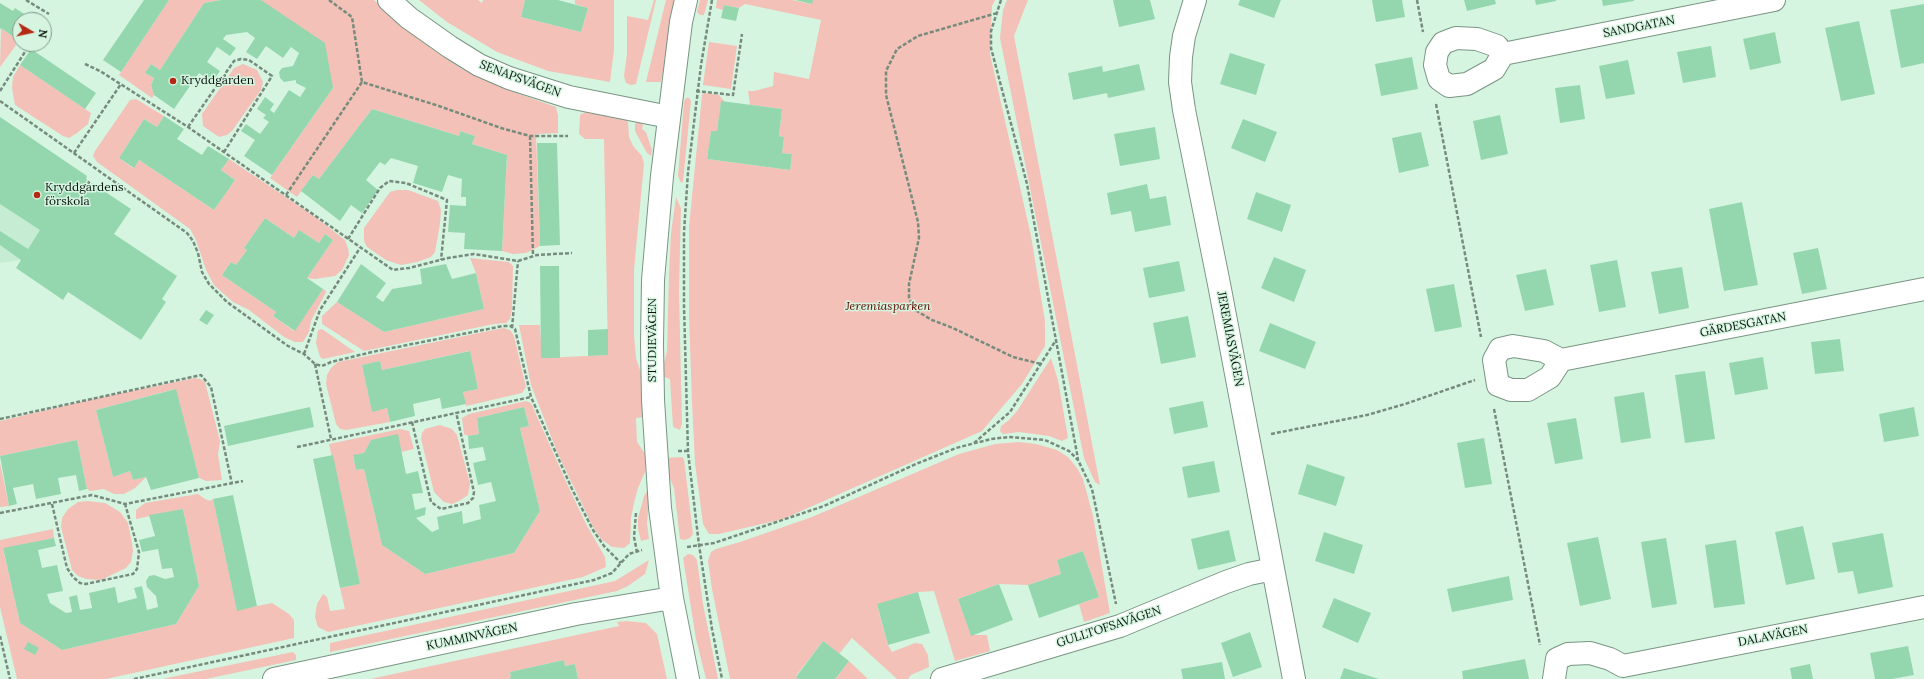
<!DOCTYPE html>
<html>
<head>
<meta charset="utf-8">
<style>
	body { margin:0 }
	#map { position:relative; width:1924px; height:679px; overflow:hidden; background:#d6f5e1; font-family:Lora,serif }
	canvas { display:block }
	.north { position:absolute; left:12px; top:12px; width:40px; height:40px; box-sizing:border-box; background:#d6f5e1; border:1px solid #849b8d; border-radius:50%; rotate:99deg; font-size:11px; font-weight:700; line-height:16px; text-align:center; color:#0a150e }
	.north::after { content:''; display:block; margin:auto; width:14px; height:18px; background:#b52813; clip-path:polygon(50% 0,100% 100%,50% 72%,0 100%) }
</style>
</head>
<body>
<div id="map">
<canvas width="1924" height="679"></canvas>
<div class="north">N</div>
</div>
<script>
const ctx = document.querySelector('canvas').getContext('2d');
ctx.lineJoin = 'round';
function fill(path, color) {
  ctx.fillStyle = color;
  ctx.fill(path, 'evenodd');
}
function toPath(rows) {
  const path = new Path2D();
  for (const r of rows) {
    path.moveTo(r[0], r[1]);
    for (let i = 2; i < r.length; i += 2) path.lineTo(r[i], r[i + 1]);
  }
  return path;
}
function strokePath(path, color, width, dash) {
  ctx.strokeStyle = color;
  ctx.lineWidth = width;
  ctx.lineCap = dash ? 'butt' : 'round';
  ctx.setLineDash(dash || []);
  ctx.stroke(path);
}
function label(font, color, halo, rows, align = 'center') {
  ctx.font = font + ' Lora,serif';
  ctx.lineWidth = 3;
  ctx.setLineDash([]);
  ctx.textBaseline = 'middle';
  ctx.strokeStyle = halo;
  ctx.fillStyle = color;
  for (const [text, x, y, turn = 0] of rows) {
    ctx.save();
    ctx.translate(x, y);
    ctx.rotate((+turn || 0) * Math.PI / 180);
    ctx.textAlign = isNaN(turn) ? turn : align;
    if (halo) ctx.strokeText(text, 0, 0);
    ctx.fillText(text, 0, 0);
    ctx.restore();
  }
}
fill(toPath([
	[0,117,87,176,40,230,21,260,0,263]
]), '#c6ecd4');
fill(toPath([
	[169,0,221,0,204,3,160,70,151,64,145,73,154,78,151,85,154,95,152,98,119,75],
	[261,0,374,0,432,49,462,69,500,87,556,107,558,116,558,133,536,134,540,246,526,253,513,254,502,251,507,155,472,144,475,136,460,131,459,136,372,109,319,179,313,175,297,197,270,178,333,88],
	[419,0,478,0,482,3,483,0,525,0,521,17,581,32,588,8,575,4,575,0,614,0,614,50,610,82,548,71,497,52,447,22],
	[654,0,656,0,636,84,631,85,626,83,624,76,627,54,627,16,648,20],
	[666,0,675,0,661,82,646,82],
	[700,0,708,0,704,15,700,15,697,12],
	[717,0,792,0,811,4,813,0,995,0,992,6,990,54,1031,236,1045,321,1045,346,1022,384,982,431,783,519,719,534,709,534,703,524,695,463,692,403,689,315,689,227,702,95,704,93,719,95,725,102,721,102,717,131,711,131,707,159,790,170,792,154,782,153,784,137,779,136,782,109,750,105,748,91,754,91,773,86,774,72,809,79,821,20,745,4,739,8,724,5,723,10,716,8],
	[1007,0,1028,0,1014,36,1100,485,1095,482,1084,458,1000,38,1003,10],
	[1,28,15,38,16,45,0,67],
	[709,42,737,46,731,89,703,85],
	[243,64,257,70,263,82,261,90,232,131,227,135,219,137,203,126,202,114,234,68],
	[20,65,91,113,88,124,77,133,69,138,63,136,15,105,12,88,13,77],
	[686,98,689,98,691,101,683,182,681,183,678,176,684,102],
	[136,99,164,116,157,127,144,119,119,158,133,168,139,160,214,210,235,180,221,170,229,159,314,216,345,240,348,248,349,255,342,270,335,276,315,279,307,278,333,240,325,234,319,243,299,230,294,238,265,218,244,248,247,250,236,265,231,262,222,275,276,312,273,316,294,331,323,289,325,290,326,292,311,321,309,332,303,342,295,342,284,337,249,310,233,302,224,294,214,285,206,270,196,240,190,229,97,162,93,156,95,151,130,100],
	[589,110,625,119,628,122,629,137,633,146,642,156,644,164,634,270,634,335,636,358,642,376,644,417,636,418,637,442,646,455,645,472,638,488,634,503,631,518,630,543,624,548,612,547,601,539,592,525,558,454,531,385,519,325,540,325,542,358,608,355,604,139,585,139,579,134,580,115],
	[638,120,643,125,642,129,646,132,652,150,651,156,647,153,635,131,635,124],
	[397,190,408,190,438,201,441,210,440,224,435,252,431,257,417,262,401,265,386,260,367,247,364,241,364,228,390,192],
	[676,197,681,208,679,290,682,424,680,430,673,427,670,379,661,376,667,351,669,274,671,233],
	[470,258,509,262,513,266,512,309,510,319,506,323,494,324,364,351,322,324,322,316,337,302,384,332,484,309,476,273],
	[503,328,510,330,514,336,526,387,522,393,466,406,463,392,478,389,469,351,382,370,380,361,362,365,372,411,387,408,390,422,346,430,340,429,336,424,326,384,327,375,331,368,338,362],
	[322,329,355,352,323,359,320,357,316,343,318,330],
	[1051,358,1058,380,1068,438,1062,441,1049,436,1019,432,1003,434,1000,431,1001,426,1009,420,1017,411],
	[195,378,200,379,205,382,220,441,218,454,222,480,206,481,199,478,175,389,96,410,113,477,130,471,133,480,146,477,135,488,124,494,114,494,104,489,90,491,87,489,77,440,0,456,0,421,93,399],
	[526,401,531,403,568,486,586,524,605,557,606,567,583,577,328,632,318,627,315,617,317,604,323,594,327,597,330,611,345,609,340,588,360,584,329,444,400,429,409,431,414,449,401,452,371,440,364,453,353,456,356,470,364,469,382,545,425,574,514,553,540,511,520,428,529,426,524,407,477,418,479,434,468,436,464,434,462,418,469,414],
	[440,425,452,429,457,435,470,483,468,495,461,500,452,504,444,502,434,492,421,439,422,433,425,429],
	[1019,442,1036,444,1057,450,1068,457,1077,468,1083,479,1093,516,1110,613,1084,622,1079,604,1099,597,1083,551,1057,560,1061,574,1028,585,999,584,958,599,971,635,987,635,990,651,955,661,934,591,918,592,877,605,888,645,892,652,915,643,922,644,928,655,929,667,911,675,908,679,897,679,852,638,839,654,823,641,796,676,799,679,730,679,712,589,708,561,711,552,716,549,740,542,812,517,959,454,995,444],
	[682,457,684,459,693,534,690,538,685,540,680,539,674,488,667,471,666,458],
	[0,463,9,506,0,507],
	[650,487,647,523,649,539,641,541,638,529,638,518,644,496],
	[198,494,205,499,210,501,213,499,237,610,272,603,289,614,294,620,294,638,106,679,17,679,0,607,0,540,53,529,54,538,3,549,20,623,62,650,176,624,199,586,183,509,136,519,136,510,145,503],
	[88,501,105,503,120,512,128,523,132,543,133,551,131,562,126,568,101,580,86,579,78,576,72,570,61,527,62,518,68,509,78,502],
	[688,554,693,555,697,560,703,604,718,679,706,679,696,639,683,558],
	[649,560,645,574,628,586,617,591,330,652,330,643,615,581],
	[626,621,646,623,657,634,667,679,578,679,575,664,565,666,564,660,510,672,511,678,505,679,370,679,619,626,617,622],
	[293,652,296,655,296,660,206,679,162,679],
	[849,661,868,679,835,679]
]), '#f3c1b7');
fill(toPath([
	[144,0,169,0,121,72,103,60],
	[221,0,261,0,325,43,333,88,272,175,244,156,255,140,241,131,246,124,260,134,269,122,263,118,266,115,257,109,265,97,274,104,270,110,274,113,289,90,300,97,306,88,296,83,296,80,284,82,280,78,279,72,282,68,293,66,299,53,291,47,283,58,266,46,257,59,246,52,255,38,247,32,226,35,223,39,236,48,230,56,217,47,207,62,220,71,212,82,199,73,174,109,154,95,151,85,154,78,145,73,151,64,160,70,204,3],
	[525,0,558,0,588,8,581,32,521,17],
	[795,0,813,0,812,4],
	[1113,0,1150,0,1155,19,1119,27],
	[1240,0,1281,0,1274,18,1238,5],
	[1372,0,1402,0,1405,17,1376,22],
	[1464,0,1495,0,1496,4,1467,11],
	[1535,0,1556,0,1556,1,1536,5],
	[1602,0,1634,0,1634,1,1603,6],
	[0,3,13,11,15,8,29,17,27,20,20,20,20,31,15,38,1,28,0,30],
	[1924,4,1924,63,1901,68,1890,10],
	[724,5,739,8,736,21,721,18],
	[1859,21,1875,94,1841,101,1825,28],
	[1775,32,1781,63,1750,70,1743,39],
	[1711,46,1716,77,1683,83,1677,52],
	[31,49,96,93,85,109,20,65],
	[1230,53,1265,64,1256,95,1220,84],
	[1412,57,1418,89,1381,96,1375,64],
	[1628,60,1635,94,1606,99,1599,66],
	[1139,64,1145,90,1108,98,1107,93,1073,100,1068,73,1102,66,1103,72],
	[1580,85,1585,119,1560,123,1555,88],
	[721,101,782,109,779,136,784,137,782,153,792,154,790,170,707,159,711,131,717,131],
	[372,109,459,136,460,131,475,136,472,144,507,155,502,251,464,249,465,233,448,232,450,205,466,206,466,197,461,197,462,179,448,175,442,192,413,183,418,166,391,158,385,165,380,162,366,180,378,190,362,213,351,205,340,221,301,191,313,175,319,179],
	[1500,115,1508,154,1481,160,1473,121],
	[164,116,184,129,177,139,202,155,208,146,229,159,221,170,235,180,214,210,139,160,134,168,119,158,144,119,157,127],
	[0,117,87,176,86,179,131,209,114,234,177,276,162,299,166,302,141,340,68,292,63,300,16,268,21,260,0,245,0,231,28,249,40,230,0,204],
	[1243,119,1277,132,1265,162,1231,148],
	[1155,127,1160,159,1120,166,1114,134],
	[1421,132,1429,166,1399,173,1392,138],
	[537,143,557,143,560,245,540,246],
	[1147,184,1150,199,1166,196,1171,225,1135,232,1131,211,1111,215,1107,193],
	[1256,192,1291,205,1282,232,1247,219],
	[1742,202,1758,285,1724,291,1709,209],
	[265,218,294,238,299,230,319,243,325,234,333,240,307,278,323,289,295,331,273,316,276,312,222,275,231,262,236,265,247,250,244,248],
	[1818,248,1827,289,1802,294,1793,253],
	[1274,257,1306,270,1294,302,1261,288],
	[1617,260,1626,307,1599,312,1590,265],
	[1179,261,1185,291,1149,298,1143,268],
	[361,264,386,283,376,297,383,302,392,289,422,284,420,269,446,264,452,279,476,273,484,309,384,332,337,302],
	[540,266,559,266,560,358,541,358],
	[1682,267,1689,308,1659,314,1651,272],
	[1546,269,1554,305,1525,311,1516,275],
	[1454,284,1462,327,1435,332,1426,289],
	[206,310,214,315,207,325,199,320],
	[1188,316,1196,357,1161,364,1153,323],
	[1270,323,1316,342,1305,369,1259,351],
	[608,329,608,355,588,356,588,330],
	[1840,339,1844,371,1815,374,1811,342],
	[470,351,478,389,463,392,466,404,442,409,440,398,413,404,415,416,390,422,387,408,372,412,362,365,380,361,382,370],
	[1763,357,1768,389,1735,395,1729,363],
	[1705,371,1715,439,1685,443,1675,375],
	[176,389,199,478,151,490,146,477,133,480,130,471,113,477,96,410],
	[1644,392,1651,438,1621,443,1614,397],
	[1203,401,1208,427,1174,434,1169,408],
	[310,407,314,427,228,446,224,426],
	[524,407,529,426,520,428,540,511,514,553,425,574,382,545,364,469,356,470,353,455,364,453,371,440,398,434,406,474,418,471,423,493,412,494,415,510,426,507,425,515,416,518,432,532,439,529,437,517,462,511,463,524,481,519,479,505,496,501,491,482,478,485,473,463,486,460,483,447,469,449,468,436,479,434,477,418],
	[1914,407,1919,436,1884,442,1879,414],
	[1576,418,1583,459,1555,464,1547,423],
	[1484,438,1492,484,1465,488,1457,443],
	[77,440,87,489,79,491,76,475,58,478,61,494,36,499,33,484,13,488,17,504,9,506,0,456],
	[333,455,360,584,340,588,313,459],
	[1214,461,1220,492,1188,498,1182,467],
	[1307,464,1345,477,1336,506,1298,494],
	[233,495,257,606,237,611,213,499],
	[183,509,199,586,176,624,62,650,20,623,3,548,54,538,56,546,38,550,42,568,57,565,63,591,47,594,50,603,66,613,72,612,69,597,77,595,80,610,92,608,89,593,115,587,118,603,137,598,134,588,142,586,147,610,158,607,156,596,147,587,146,581,149,576,154,575,165,579,174,577,172,568,162,569,158,549,142,552,139,540,155,536,149,515],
	[1803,526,1815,579,1786,585,1775,532],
	[1229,530,1236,561,1198,570,1191,539],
	[1324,532,1363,545,1354,574,1315,561],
	[1883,533,1893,587,1858,594,1853,571,1838,573,1832,543],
	[1598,537,1611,599,1580,606,1567,543],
	[1666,538,1677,604,1652,608,1641,542],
	[1736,540,1745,604,1714,608,1705,545],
	[1083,551,1099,597,1039,618,1028,585,1061,574,1057,560],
	[1509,576,1513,600,1452,612,1447,589],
	[999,584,1013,620,971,636,958,599],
	[918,592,930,633,888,645,877,604],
	[1334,598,1371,613,1358,643,1322,627],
	[1250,632,1262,667,1233,677,1221,643],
	[823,641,849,661,835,679,799,679,796,677],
	[28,642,39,648,35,655,24,649],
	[1908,646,1914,675,1892,679,1875,679,1870,653],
	[1525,659,1529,679,1463,679,1462,671],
	[564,660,565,666,575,664,578,679,507,679,511,678,510,672],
	[1222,662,1225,679,1183,679,1181,669],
	[1810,664,1813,679,1792,679,1790,668],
	[1344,668,1379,679,1340,679]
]), '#94d7af');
const minor = toPath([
	[389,0,409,18,450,47,479,65,509,78,569,97,669,117],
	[686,0,681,22,662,176,653,280,652,344,653,400,660,508,672,598,688,679],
	[1195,0,1184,36,1181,57,1180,82,1184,110,1219,284,1294,679],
	[1503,54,1497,46,1477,39,1456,38,1443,43,1437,52,1435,65,1439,79,1449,86,1467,84,1494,69,1503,54,1774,0],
	[1561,360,1550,377,1528,390,1511,390,1498,385,1494,360,1500,349,1513,346,1544,351,1561,360,1924,289],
	[274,679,576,614,672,598],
	[942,679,1120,626,1226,582,1249,574,1273,569],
	[1554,679,1557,659,1568,654,1590,653,1610,659,1623,666,1924,607]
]);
strokePath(minor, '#799583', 24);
strokePath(toPath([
	[26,0,49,14],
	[329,0,352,17,362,82],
	[712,0,701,65,688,172,684,232,684,306,688,452,699,545,712,629,722,679],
	[1001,0,991,31,991,48,1027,184,1078,459],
	[1417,0,1423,32],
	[997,13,918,36,897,49,886,71,886,95,918,222,919,238,909,284,909,298,915,310,932,320,953,328,1013,357,1041,364],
	[85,64,100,71,188,127,393,270,409,268,448,258,474,254,518,261,537,255,572,253],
	[0,91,30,44],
	[696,91,733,95,742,34],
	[0,101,187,233,193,241,198,253,202,272,209,284,227,302,288,346,304,354,315,364,322,366,331,362,372,352,503,326,510,326,515,329,531,397,572,489,593,530,604,546,621,563],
	[1436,104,1481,337],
	[188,127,234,61,241,59,249,60,272,76,224,152],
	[530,136,533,256],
	[74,153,121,84],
	[286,195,362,82,439,106,501,128,530,136,568,136],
	[348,239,380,188,389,181,406,183,447,200,441,260],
	[512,328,518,261],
	[304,354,320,310,360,248],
	[315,364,331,439],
	[1494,409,1540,645],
	[0,419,201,375,211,387,232,484],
	[412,422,431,502,441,509,468,503,473,498,474,492,456,412],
	[1271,434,1367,415,1405,404,1475,380],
	[974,443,1010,412,1056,340],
	[297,447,531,397],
	[678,451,688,451],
	[52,504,67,568,73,577,80,583,86,584,133,574,137,569,139,552,125,504],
	[0,513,92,495,125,504,243,481],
	[636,513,634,537,637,552],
	[687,547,714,543,824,506,916,464,956,448,991,439,1009,437,1045,440,1069,451,1078,460,1092,489,1116,604],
	[0,636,10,679],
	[134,679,594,580,612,573,629,554,642,550]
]), '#768b7d', 2.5, [4, 2]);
strokePath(minor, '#fff', 22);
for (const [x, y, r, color] of [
	[173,81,4,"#b52813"],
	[37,195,4,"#b52813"]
]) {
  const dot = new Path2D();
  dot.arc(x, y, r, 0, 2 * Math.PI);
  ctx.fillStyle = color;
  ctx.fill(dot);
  strokePath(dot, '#d6f5e1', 1.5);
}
label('12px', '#0a150e', '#d6f5e1', [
	["SANDGATAN",1639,27,-11],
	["SENAPSVÄGEN",520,79,20],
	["GÄRDESGATAN",1743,325,-11],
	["JEREMIASVÄGEN",1230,339,79],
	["STUDIEVÄGEN",653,340,-90],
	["GULLTOFSAVÄGEN",1109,627,-18],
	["DALAVÄGEN",1773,636,-11],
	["KUMMINVÄGEN",472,637,-12]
]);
label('12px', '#0a150e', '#d6f5e1', [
	["Kryddgården",181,81],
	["Kryddgårdens",45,188],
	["förskola",45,202]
], 'left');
label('italic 12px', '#5f0a01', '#d6f5e1', [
	["Jeremiasparken",888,307]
]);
</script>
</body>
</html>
